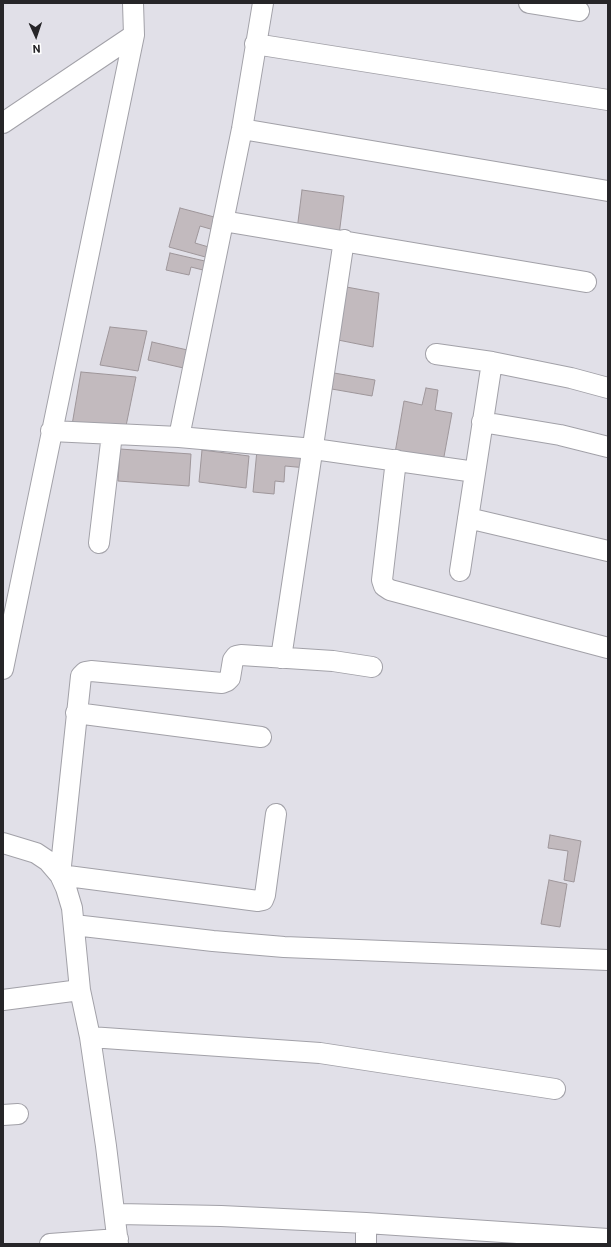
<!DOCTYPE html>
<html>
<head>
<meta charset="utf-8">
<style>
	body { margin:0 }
	#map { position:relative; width:611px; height:1247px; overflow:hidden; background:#e1e0e8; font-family:Roboto,sans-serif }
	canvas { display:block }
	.frame { position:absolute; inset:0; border:4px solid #262528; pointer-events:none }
	.north { position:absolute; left:16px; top:16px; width:40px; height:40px; -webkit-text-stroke:3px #fff; paint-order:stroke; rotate:177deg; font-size:11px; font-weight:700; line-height:16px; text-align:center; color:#262528 }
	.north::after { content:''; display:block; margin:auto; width:14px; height:18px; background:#262528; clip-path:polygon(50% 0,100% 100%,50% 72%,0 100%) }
</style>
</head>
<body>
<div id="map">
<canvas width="611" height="1247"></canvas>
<div class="frame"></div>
<div class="north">N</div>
</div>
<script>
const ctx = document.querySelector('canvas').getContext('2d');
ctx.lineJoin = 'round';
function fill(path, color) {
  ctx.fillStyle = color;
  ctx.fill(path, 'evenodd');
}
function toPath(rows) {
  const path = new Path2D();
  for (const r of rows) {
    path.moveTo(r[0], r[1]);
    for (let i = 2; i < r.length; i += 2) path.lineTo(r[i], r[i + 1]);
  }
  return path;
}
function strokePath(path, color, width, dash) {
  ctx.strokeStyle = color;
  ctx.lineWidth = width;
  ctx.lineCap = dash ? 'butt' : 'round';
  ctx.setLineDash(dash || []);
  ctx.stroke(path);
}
const building = toPath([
	[302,190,344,196,339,235,297,230,302,190],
	[180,208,218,218,214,230,200,226,195,243,212,248,209,258,169,247,180,208],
	[170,253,209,262,207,271,191,267,189,275,166,270,170,253],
	[341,286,379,293,373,347,333,339,341,286],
	[110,327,147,331,138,371,100,365,110,327],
	[152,342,192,351,188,369,148,360,152,342],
	[81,372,136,377,126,426,72,425,81,372],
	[334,373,375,380,372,396,326,388,334,373],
	[426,388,438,390,435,410,452,413,443,462,395,453,404,401,422,405,426,388],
	[120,449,191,454,189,486,118,481,120,449],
	[202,450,249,456,246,488,199,482,202,450],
	[257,450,309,454,307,468,285,466,284,482,275,481,274,494,253,492,257,450],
	[550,835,581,841,574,882,564,880,568,851,548,848,550,835],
	[549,880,567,884,560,927,541,924,549,880]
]);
fill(building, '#c2babe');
strokePath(building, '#9e969a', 1);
const minor = toPath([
	[529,3,579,11],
	[255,44,608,100],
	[3,123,134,35],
	[242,129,608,191],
	[223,221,586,282],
	[436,354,492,362,571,378,608,388],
	[482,422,560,435,608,447],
	[51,431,179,437,314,449,475,472],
	[179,437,242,129,263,3],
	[396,460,382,580,384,586,390,590,608,648],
	[468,518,608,551],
	[99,543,112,434],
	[460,571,492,362],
	[281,658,344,240],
	[3,669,134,35,133,3],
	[76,713,261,737],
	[276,814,265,895,263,900,258,901,60,875,81,676,85,672,91,671,222,683,227,681,230,678,233,660,236,656,241,655,333,661,372,667],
	[3,843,36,853,48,861,60,875,66,888,72,908,80,990,90,1037,106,1146,118,1244],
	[74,925,213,941,284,947,608,960],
	[3,1000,80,990],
	[90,1037,320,1053,555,1089],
	[3,1115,18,1114],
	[118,1214,221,1216,366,1223,608,1239],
	[50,1244,118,1239],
	[366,1244,366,1223]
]);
strokePath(minor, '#a2a1a8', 22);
strokePath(minor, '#fff', 20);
</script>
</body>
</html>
